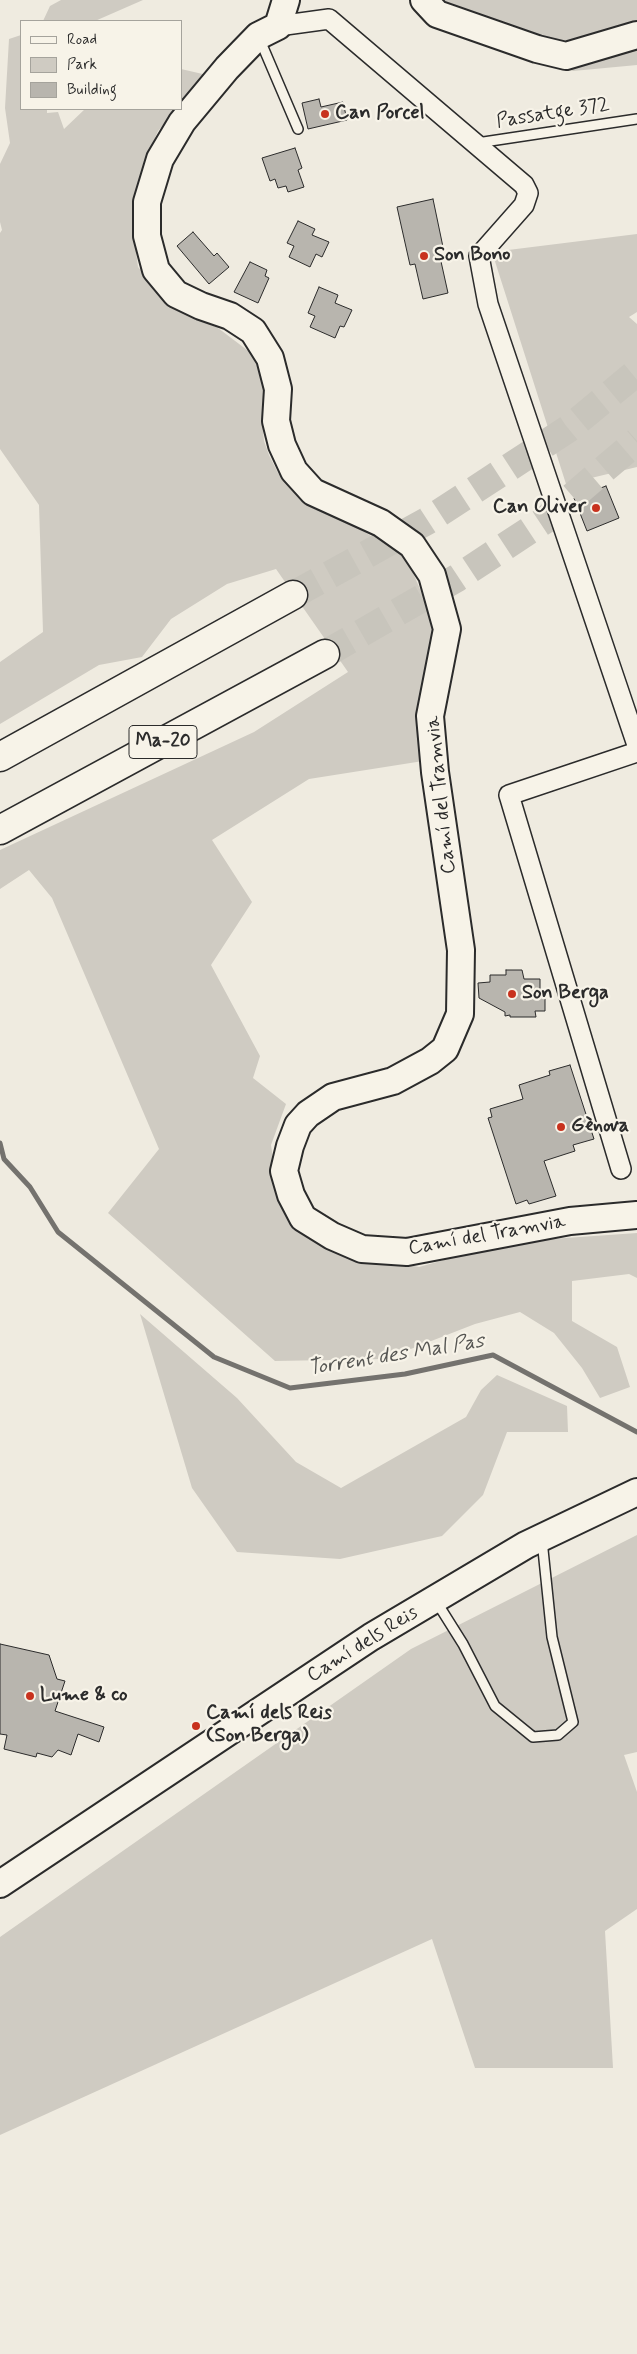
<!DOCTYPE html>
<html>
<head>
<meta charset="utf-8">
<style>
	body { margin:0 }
	#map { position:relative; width:637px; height:2354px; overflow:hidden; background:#efebe0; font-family:Mynerve,sans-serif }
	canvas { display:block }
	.legend { position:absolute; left:20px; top:20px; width:162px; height:90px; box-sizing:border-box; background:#f7f3e8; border:1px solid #a5a39c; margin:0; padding:6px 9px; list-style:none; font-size:15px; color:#2b2b2b }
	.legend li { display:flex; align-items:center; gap:10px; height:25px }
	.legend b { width:25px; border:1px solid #a5a39c }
</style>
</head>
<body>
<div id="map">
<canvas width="637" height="2354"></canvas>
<ul class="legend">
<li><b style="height:6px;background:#f7f3e8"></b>Road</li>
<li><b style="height:14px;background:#cfcbc2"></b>Park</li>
<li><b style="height:14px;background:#b8b5ae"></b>Building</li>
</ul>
</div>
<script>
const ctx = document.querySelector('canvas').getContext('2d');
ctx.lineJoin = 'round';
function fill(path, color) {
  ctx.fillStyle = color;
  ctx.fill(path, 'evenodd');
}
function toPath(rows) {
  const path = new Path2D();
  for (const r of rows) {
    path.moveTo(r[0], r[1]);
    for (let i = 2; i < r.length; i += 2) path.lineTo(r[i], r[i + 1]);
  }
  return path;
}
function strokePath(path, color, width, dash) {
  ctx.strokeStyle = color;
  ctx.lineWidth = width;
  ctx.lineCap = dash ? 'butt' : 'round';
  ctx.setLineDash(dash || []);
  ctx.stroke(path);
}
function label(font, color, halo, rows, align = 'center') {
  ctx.font = font + ' Mynerve,sans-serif';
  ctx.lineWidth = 4.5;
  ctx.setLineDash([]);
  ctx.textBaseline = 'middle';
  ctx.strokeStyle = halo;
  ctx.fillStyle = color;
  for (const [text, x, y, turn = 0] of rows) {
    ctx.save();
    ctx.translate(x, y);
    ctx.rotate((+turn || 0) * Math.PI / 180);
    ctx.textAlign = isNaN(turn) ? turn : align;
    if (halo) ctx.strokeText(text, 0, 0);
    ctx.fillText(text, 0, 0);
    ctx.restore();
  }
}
fill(toPath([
	[61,0,143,0,95,21,43,21,50,6],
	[415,0,637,0,637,65,573,71],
	[21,35,21,109,47,109,47,113,58,112,64,129,85,109,177,109,158,131,147,156,138,192,134,236,138,267,164,295,189,315,218,328,251,353,265,383,262,420,264,441,269,455,278,473,302,501,354,525,407,559,432,617,432,656,423,761,309,779,212,840,252,902,211,965,260,1056,253,1078,286,1104,271,1145,278,1191,366,1257,419,1267,508,1242,637,1233,637,1278,629,1274,572,1281,572,1321,617,1347,630,1387,600,1398,582,1368,554,1333,520,1312,475,1324,385,1359,275,1361,108,1213,159,1149,52,898,29,870,0,889,0,850,254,732,348,672,276,569,227,584,171,619,142,657,99,665,0,724,0,662,43,632,39,505,0,449,0,233,2,230,0,222,0,164,10,143,5,108,9,39],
	[181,69,207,75,181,104],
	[637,234,637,312,629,317,637,324,637,467,566,484,492,252],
	[140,1314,237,1398,296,1462,341,1488,466,1417,481,1390,497,1375,567,1406,568,1432,507,1432,483,1495,442,1536,340,1559,237,1552,192,1488],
	[637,1535,637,1752,624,1755,637,1792,637,1909,605,1931,613,2068,475,2068,432,1939,0,2135,0,1937,411,1649]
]), '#cfcbc2');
strokePath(toPath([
	[0,1143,4,1159,30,1187,58,1232,214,1357,290,1388,405,1374,493,1355,637,1432]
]), '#74726e', 5);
const building = toPath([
	[319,99,321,107,343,102,347,120,308,129,302,103,319,99],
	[295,148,302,168,298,170,304,187,288,192,286,186,278,188,275,179,270,181,262,158,295,148],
	[433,199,443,247,438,248,448,293,423,299,415,264,410,265,397,207,433,199],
	[298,221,315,229,312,235,329,242,322,257,316,254,310,267,289,257,294,246,287,243,298,221],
	[193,232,214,256,217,253,229,267,209,284,177,246,193,232],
	[250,262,267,270,265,276,269,278,258,303,234,292,250,262],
	[319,287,338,295,335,303,352,310,344,327,340,326,335,338,310,327,315,316,308,313,319,287],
	[606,486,619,518,587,531,574,498,606,486],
	[506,970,522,970,524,979,540,979,540,990,545,990,545,1011,535,1011,536,1017,510,1017,510,1015,505,1016,505,1012,479,998,478,983,490,982,490,975,506,975,506,970],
	[570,1065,594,1139,573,1145,575,1151,544,1161,556,1196,529,1204,527,1200,516,1204,488,1118,492,1117,490,1109,523,1099,519,1085,550,1075,549,1071,570,1065],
	[0,1644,49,1655,57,1679,65,1681,55,1711,104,1727,99,1742,78,1734,71,1755,58,1750,52,1757,37,1753,36,1757,4,1749,7,1735,0,1734,0,1644]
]);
fill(building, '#b8b5ae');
strokePath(building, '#2b2b2b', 1);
strokePath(toPath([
	[293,595,427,521,568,429,637,372],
	[325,654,457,578,545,520,637,441]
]), '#c8c5bc', 28, [28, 14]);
const lane = toPath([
	[260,40,298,129],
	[477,143,637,119],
	[436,1601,463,1644,495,1706,533,1737,558,1735,573,1722,552,1637,542,1540]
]);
const street = toPath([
	[278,26,329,19,524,185,528,193,524,205,479,256,488,304,637,745],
	[621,1169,509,795,637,752]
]);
const secondary = toPath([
	[286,0,278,26,258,36,227,68,182,122,160,159,147,202,147,236,156,270,176,294,201,306,230,316,253,331,270,358,278,389,276,421,282,445,294,471,313,492,381,523,412,545,432,575,447,629,430,716,435,772,461,950,460,1014,445,1049,430,1061,393,1081,333,1097,308,1114,298,1125,290,1146,284,1171,291,1195,303,1218,332,1236,362,1249,407,1252,570,1221,637,1215],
	[424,0,437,14,537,49,566,56,637,35],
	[0,1884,371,1637,526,1545,637,1492]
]);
const highway = toPath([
	[0,757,293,595],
	[0,830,325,654]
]);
strokePath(lane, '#2b2b2b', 12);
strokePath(street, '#2b2b2b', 22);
strokePath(secondary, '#2b2b2b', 30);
strokePath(highway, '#2b2b2b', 31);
strokePath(lane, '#f7f3e8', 9);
strokePath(street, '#f7f3e8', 19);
strokePath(secondary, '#f7f3e8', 26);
strokePath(highway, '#f7f3e8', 28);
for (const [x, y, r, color] of [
	[325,114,5,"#c8321e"],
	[424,256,5,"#c8321e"],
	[596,508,5,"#c8321e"],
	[512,994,5,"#c8321e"],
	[561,1127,5,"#c8321e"],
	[30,1696,5,"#c8321e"],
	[196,1726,5,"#c8321e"]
]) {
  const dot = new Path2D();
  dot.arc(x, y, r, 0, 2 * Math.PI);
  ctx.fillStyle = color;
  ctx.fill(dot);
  strokePath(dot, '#f7f3e8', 2);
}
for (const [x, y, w] of [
	[163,742,68]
]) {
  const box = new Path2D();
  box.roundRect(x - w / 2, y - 16.5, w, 33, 4);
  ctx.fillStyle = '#f7f3e8';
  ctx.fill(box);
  strokePath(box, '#2b2b2b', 1);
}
label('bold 19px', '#2b2b2b', null, [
	["Ma-20",163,742]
]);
label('bold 20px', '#2b2b2b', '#f7f3e8', [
	["Can Porcel",335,114],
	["Son Bono",434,256],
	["Can Oliver",586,508,"right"],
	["Son Berga",522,994],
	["Gènova",571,1127],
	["Lume & co",40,1696],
	["Camí dels Reis",206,1714],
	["(Son Berga)",206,1737]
], 'left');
label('20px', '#2b2b2b', '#f7f3e8', [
	["Passatge 372",553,114,-9],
	["Camí del Tramvia",442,795,-96],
	["Camí del Tramvia",487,1236,-10],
	["Camí dels Reis",363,1645,-32]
]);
label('italic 21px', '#555552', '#f7f3e8', [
	["Torrent des Mal Pas",396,1356,-9]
]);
</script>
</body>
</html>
